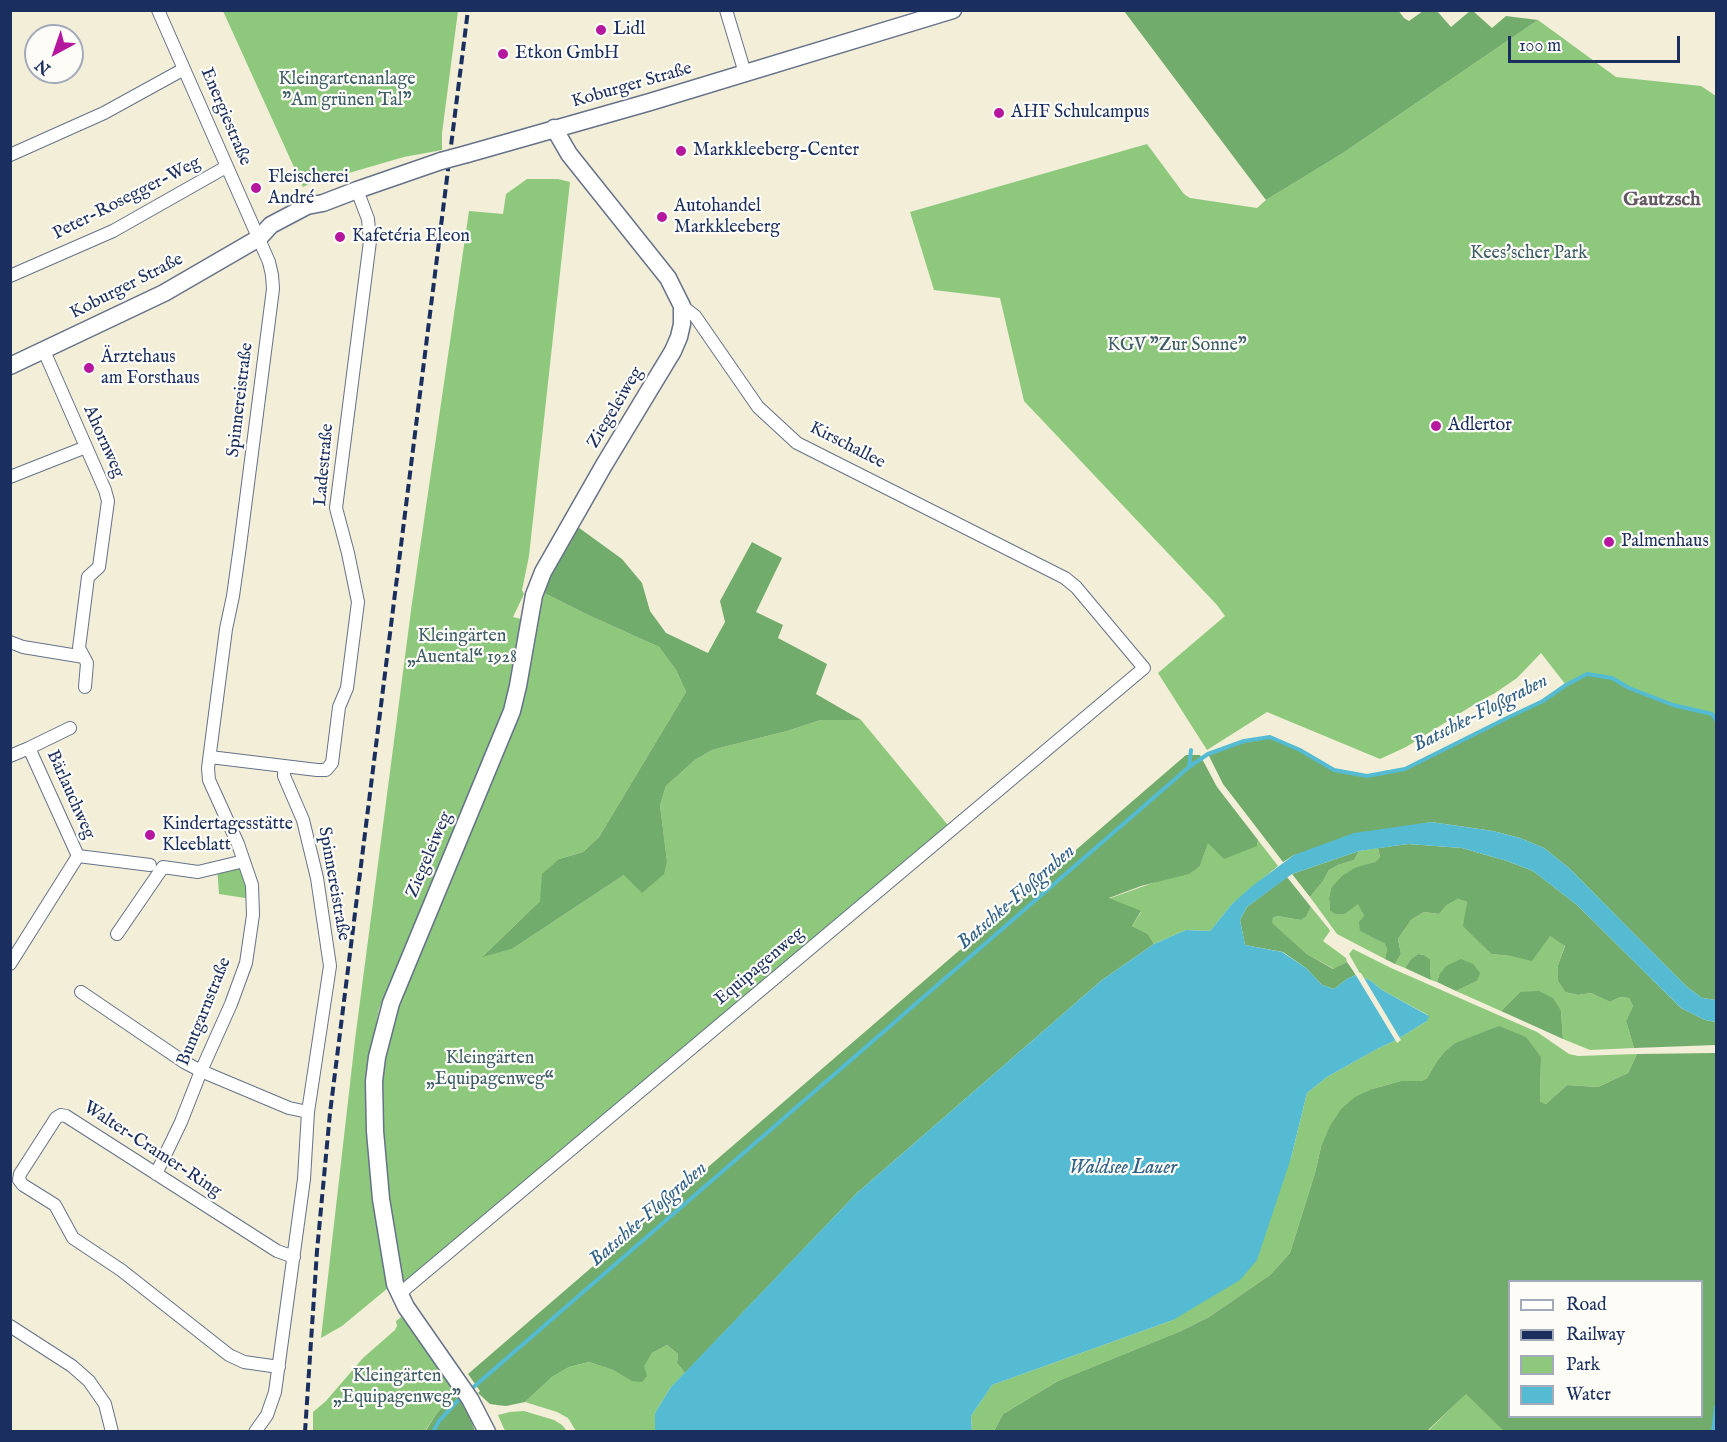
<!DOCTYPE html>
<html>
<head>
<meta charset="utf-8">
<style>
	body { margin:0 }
	#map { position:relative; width:1727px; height:1442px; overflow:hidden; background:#f2eed8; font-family:"IM FELL English",serif }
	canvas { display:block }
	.frame { position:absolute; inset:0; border:12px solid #1b2f5e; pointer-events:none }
	.legend { position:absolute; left:1508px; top:1280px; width:195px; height:138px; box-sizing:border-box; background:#fdfcf7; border:2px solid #a3aaba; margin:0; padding:8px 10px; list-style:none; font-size:18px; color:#1b2f5e }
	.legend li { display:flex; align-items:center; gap:12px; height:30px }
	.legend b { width:30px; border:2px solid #a3aaba }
	.north { position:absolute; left:24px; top:24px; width:60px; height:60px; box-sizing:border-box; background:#fdfcf7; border:2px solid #a3aaba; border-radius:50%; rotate:220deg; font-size:16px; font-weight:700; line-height:24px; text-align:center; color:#1b2f5e }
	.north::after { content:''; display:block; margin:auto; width:21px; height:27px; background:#b5179e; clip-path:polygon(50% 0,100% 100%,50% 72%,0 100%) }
	.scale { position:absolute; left:1508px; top:36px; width:172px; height:27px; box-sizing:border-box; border:3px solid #1b2f5e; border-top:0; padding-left:8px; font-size:18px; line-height:21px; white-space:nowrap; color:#1b2f5e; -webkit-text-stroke:4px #fdfcf7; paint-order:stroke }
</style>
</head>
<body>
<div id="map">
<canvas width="1727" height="1442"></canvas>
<div class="frame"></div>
<ul class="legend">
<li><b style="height:8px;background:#fff"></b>Road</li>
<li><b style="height:8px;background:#1b2f5e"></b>Railway</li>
<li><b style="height:16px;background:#8dc87c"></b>Park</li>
<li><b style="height:16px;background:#54bbd2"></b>Water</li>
</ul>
<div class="north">N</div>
<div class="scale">100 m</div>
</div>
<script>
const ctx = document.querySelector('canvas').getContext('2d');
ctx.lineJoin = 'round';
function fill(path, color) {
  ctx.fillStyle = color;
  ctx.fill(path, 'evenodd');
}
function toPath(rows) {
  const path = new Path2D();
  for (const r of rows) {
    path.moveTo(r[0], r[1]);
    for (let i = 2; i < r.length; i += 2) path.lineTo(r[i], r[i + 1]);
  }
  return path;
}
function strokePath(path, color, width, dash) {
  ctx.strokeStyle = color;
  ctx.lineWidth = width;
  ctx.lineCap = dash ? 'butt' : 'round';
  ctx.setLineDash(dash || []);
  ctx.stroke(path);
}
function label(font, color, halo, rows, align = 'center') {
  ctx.font = font + ' "IM FELL English",serif';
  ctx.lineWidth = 4.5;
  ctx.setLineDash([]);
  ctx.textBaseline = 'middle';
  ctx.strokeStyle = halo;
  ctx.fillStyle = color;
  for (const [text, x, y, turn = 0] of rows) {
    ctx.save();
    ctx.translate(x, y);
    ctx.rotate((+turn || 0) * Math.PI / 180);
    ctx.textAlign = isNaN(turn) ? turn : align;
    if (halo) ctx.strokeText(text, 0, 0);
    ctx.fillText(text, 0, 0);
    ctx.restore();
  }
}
fill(toPath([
	[223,11,458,11,442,133,442,150,404,157,321,181,315,181,303,187],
	[1538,20,1616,77,1701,86,1716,96,1716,720,1711,714,1673,705,1629,688,1612,678,1587,674,1566,685,1541,653,1517,678,1495,693,1470,707,1406,747,1380,759,1267,712,1207,750,1158,673,1225,616,1217,605,1024,401,1000,298,934,290,910,212,1147,144,1184,194,1190,198,1257,208,1266,200,1343,153],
	[527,179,558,179,570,182,529,556,522,590,524,594,513,617,521,619,512,686,491,745,379,1009,369,1061,366,1105,369,1156,388,1288,342,1326,321,1338,355,1040,412,603,469,211,503,214,506,194],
	[536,589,586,614,659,647,676,670,686,692,599,837,583,852,559,859,540,901,483,956,512,949,624,875,667,861,660,805,666,786,695,760,712,750,787,731,821,720,861,720,952,830,404,1289,392,1273,377,1057,512,711],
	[1258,840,1278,866,1232,904,1210,931,1186,930,1154,944,1148,934,1132,926,1141,912,1108,899,1200,866,1208,842,1257,846],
	[1378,848,1380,857,1376,863,1356,867,1331,888,1329,898,1330,911,1345,914,1358,903,1364,916,1384,943,1387,949,1385,959,1337,934,1310,897,1323,881,1329,870,1338,865,1354,860,1359,851],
	[244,861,252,899,219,894,217,867],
	[1458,899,1467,902,1464,926,1491,954,1511,956,1550,936,1565,945,1558,965,1558,981,1565,992,1578,995,1591,993,1610,1002,1620,997,1629,998,1633,1006,1626,1021,1634,1048,1590,1050,1563,1039,1561,1011,1520,992,1501,1011,1456,991,1477,981,1439,975,1437,982,1431,980,1430,959,1424,955,1418,954,1411,959,1405,968,1395,964,1401,954,1398,939,1411,920,1424,912,1439,914,1447,905],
	[1311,907,1329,929,1330,931,1323,941,1346,958,1347,962,1334,969,1307,954,1271,923,1273,918,1277,916,1301,920,1306,917],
	[1353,949,1391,968,1537,1032,1569,1054,1578,1056,1637,1054,1628,1073,1598,1087,1567,1085,1546,1104,1540,1103,1541,1057,1472,1037,1455,1043,1445,1051,1437,1061,1427,1078,1422,1081,1401,1081,1372,1089,1321,1147,1315,1173,1290,1253,1270,1275,1209,1317,1181,1331,1058,1381,1003,1414,994,1431,972,1431,971,1416,992,1385,1173,1320,1291,1158,1307,1093,1327,1077,1377,1049,1396,1040,1427,1021,1428,1015,1382,990,1371,981,1362,977,1349,954],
	[403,1316,455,1391,435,1416,425,1431,313,1431,313,1412,326,1401,363,1358,395,1330,397,1326,396,1321],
	[667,1345,678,1354,677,1363,685,1373,671,1387,655,1413,655,1431,576,1431,568,1418,557,1412,525,1402,552,1377,569,1367,589,1362,613,1370,632,1380,652,1353],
	[1509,1351,1510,1416,1524,1431,1427,1432],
	[524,1411,554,1420,562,1425,567,1431,505,1431,498,1415,510,1412]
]), '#8dc87c');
fill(toPath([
	[1398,10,1404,18,1409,21,1423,11,1437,11,1451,27,1470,11,1473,11,1492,28,1506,16,1538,20,1343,153,1266,200,1124,11],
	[571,522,622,559,642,583,650,611,666,633,708,653,725,622,720,601,752,542,782,558,756,612,783,625,778,638,827,664,816,694,861,720,821,720,787,731,712,750,695,760,666,786,660,805,667,861,664,874,642,893,624,875,512,949,482,957,540,901,542,874,559,859,583,852,599,837,686,692,676,670,659,647,586,614,536,589],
	[1587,674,1612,678,1629,688,1673,705,1712,714,1716,720,1716,1000,1702,998,1687,987,1569,868,1544,848,1520,838,1493,831,1431,822,1294,855,1283,862,1223,784,1208,754,1244,741,1270,737,1300,750,1335,770,1367,776,1405,769,1507,718,1543,701,1566,685],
	[1186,755,1200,755,1217,787,1258,840,1257,846,1224,859,1208,843,1200,866,1189,874,1141,886,1109,898,1141,911,1132,926,1148,934,1154,944,1102,980,857,1193,685,1373,677,1363,678,1354,667,1345,652,1353,644,1366,647,1376,642,1382,632,1381,613,1370,589,1362,569,1367,552,1377,525,1402,506,1406,497,1405,490,1404,478,1393,480,1391,468,1374],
	[1408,844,1462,848,1507,861,1533,871,1577,905,1681,1008,1705,1020,1716,1022,1716,1045,1634,1048,1626,1021,1633,1006,1629,998,1620,997,1610,1002,1591,993,1578,995,1565,992,1558,981,1558,965,1565,946,1550,936,1532,961,1511,956,1491,954,1463,926,1467,902,1458,899,1447,905,1439,914,1424,912,1411,920,1398,939,1401,954,1395,964,1385,959,1387,949,1384,943,1360,931,1359,922,1364,916,1358,904,1345,914,1336,914,1330,911,1329,898,1331,888,1342,876,1356,867,1376,862,1380,857,1378,848],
	[1359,851,1354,860,1338,865,1329,870,1323,881,1310,897,1292,874],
	[1287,877,1311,907,1306,917,1301,920,1277,916,1273,918,1272,923,1307,954,1333,969,1347,962,1356,975,1347,979,1334,989,1322,985,1306,968,1283,952,1245,945,1240,920,1247,907],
	[1418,954,1424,955,1430,959,1431,980,1405,968,1411,959],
	[1461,959,1473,964,1480,973,1477,981,1456,991,1437,982,1439,975,1446,966],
	[1539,991,1553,998,1561,1011,1563,1039,1501,1011,1520,992],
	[1499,1026,1526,1037,1541,1057,1540,1102,1546,1104,1567,1085,1598,1087,1628,1073,1637,1054,1716,1053,1716,1431,1504,1431,1466,1394,1427,1431,994,1431,1003,1414,1058,1381,1181,1331,1209,1317,1270,1275,1290,1253,1315,1173,1321,1147,1330,1126,1341,1109,1355,1097,1372,1089,1401,1081,1422,1081,1427,1078,1437,1061,1445,1051,1455,1043],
	[1510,1282,1702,1282,1702,1416,1510,1416],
	[455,1391,464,1403,475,1431,425,1432,435,1416]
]), '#72ac6c');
fill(toPath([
	[1431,822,1493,831,1520,838,1544,848,1569,868,1687,987,1702,998,1716,1000,1716,1022,1705,1020,1681,1008,1577,905,1533,871,1507,861,1462,848,1408,844,1359,851,1292,874,1247,907,1240,920,1245,945,1282,952,1306,968,1322,985,1334,989,1347,979,1356,975,1362,977,1371,981,1382,990,1429,1016,1427,1021,1396,1040,1377,1049,1327,1077,1307,1093,1291,1158,1257,1260,1240,1280,1173,1320,992,1385,971,1416,972,1431,655,1431,655,1413,671,1387,857,1193,1102,980,1154,944,1186,930,1210,931,1232,904,1251,887,1294,855,1354,833]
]), '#54bbd2');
fill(toPath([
	[1354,972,1361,973,1401,1040,1397,1043]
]), '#f2eed8');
strokePath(toPath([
	[1189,767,1191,750],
	[469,1391,1189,767,1208,754,1244,741,1270,737,1300,750,1334,770,1367,776,1405,769,1507,718,1543,701,1566,685,1587,674,1612,678,1629,688,1673,705,1712,714,1716,720],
	[433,1432,439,1421,463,1395],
	[1713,1432,1716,1407]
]), '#54bbd2', 4);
const minor = toPath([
	[726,10,745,73],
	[10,155,104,113,184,69],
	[10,276,113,231,226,167],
	[44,351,105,490,108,501,99,567,88,577,79,648,87,663,85,687],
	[10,477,86,447],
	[10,642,23,647,84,657],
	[29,748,70,728],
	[10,756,29,748,78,856,10,964],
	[210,757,317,770,326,770,332,763,339,707,347,688,358,602,348,553,336,508,370,241,368,219,357,190],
	[78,856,150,865],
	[117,934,163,867,198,872,244,861],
	[81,992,184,1062,201,1071,289,1108,308,1112],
	[156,1174,181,1122,201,1071,231,1004,246,963,253,915,252,885,238,844,209,780,208,768,226,629,233,596,240,546,273,289,272,275,269,262,158,10],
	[397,1290,404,1290,1144,668,1076,587,1065,578,797,443,758,407,695,316,682,306],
	[10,1326,72,1366,89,1381,105,1404,112,1432],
	[279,1367,244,1362,229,1355,121,1270,73,1238,55,1205,23,1185,19,1180,20,1174,56,1118,61,1115,66,1116,277,1251,294,1257],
	[255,1432,267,1415,275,1392,304,1179,308,1112,330,966,317,878,303,820,284,776,284,767]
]);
const secondary = toPath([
	[467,154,650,102,953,10],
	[10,366,164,293,259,238,271,225,307,206,323,203,357,190,441,161],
	[487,1432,470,1399,406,1307,395,1284,381,1199,375,1131,374,1081,377,1057,391,1003,512,711,518,686,534,595,543,572,604,465,673,351,679,337,682,324,682,306,668,278,569,154,554,128]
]);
strokePath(minor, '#667289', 14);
strokePath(secondary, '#667289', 19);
strokePath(minor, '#fff', 12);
strokePath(secondary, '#fff', 16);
strokePath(toPath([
	[305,1432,317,1251,330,1113,468,10]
]), '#1b2f5e', 4, [9, 4.5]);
const secondaryBridge = toPath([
	[441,161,467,154]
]);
strokePath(secondaryBridge, '#667289', 19, []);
strokePath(secondaryBridge, '#fff', 16);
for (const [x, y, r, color] of [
	[601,30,6,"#b5179e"],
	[503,54,6,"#b5179e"],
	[999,113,6,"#b5179e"],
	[681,151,6,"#b5179e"],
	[256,188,6,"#b5179e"],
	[662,217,6,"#b5179e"],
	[340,237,6,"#b5179e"],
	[89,368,6,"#b5179e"],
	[1436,426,6,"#b5179e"],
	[1609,542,6,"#b5179e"],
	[150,835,6,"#b5179e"]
]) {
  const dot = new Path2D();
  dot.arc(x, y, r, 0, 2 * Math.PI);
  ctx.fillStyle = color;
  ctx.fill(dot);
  strokePath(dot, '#fdfcf7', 2);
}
label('18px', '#1b2f5e', '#fdfcf7', [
	["Lidl",613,30],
	["Etkon GmbH",515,54],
	["AHF Schulcampus",1011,113],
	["Markkleeberg-Center",693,151],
	["Fleischerei",268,178],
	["André",268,199],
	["Autohandel",674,207],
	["Markkleeberg",674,228],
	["Kafetéria Eleon",352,237],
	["Ärztehaus",101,358],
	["am Forsthaus",101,379],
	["Adlertor",1448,426],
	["Palmenhaus",1621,542],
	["Kindertagesstätte",162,825],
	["Kleeblatt",162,846]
], 'left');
label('18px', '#3d5d67', '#fdfcf7', [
	["Kleingartenanlage",347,80],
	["\"Am grünen Tal\"",347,101],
	["Kees'scher Park",1529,254],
	["KGV \"Zur Sonne\"",1177,346],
	["Kleingärten",462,637],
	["„Auental“ 1928",462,658],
	["Kleingärten",490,1059],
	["„Equipagenweg“",490,1080],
	["Kleingärten",397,1377],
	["„Equipagenweg\"",397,1398]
]);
label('18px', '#1b2f5e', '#fdfcf7', [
	["Koburger Straße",632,86,-16],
	["Energiestraße",225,117,67],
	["Peter-Rosegger-Weg",127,199,-27],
	["Koburger Straße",127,287,-27],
	["Spinnereistraße",241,400,-83],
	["Ziegeleiweg",616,408,-59],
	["Ahornweg",103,442,66],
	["Kirschallee",847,446,27],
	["Ladestraße",325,465,-85],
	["Bärlauchweg",70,795,66],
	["Ziegeleiweg",430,855,-67],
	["Spinnereistraße",333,884,80],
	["Equipagenweg",760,967,-40],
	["Buntgarnstraße",205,1012,-68],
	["Walter-Cramer-Ring",152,1150,33]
]);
label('bold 20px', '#615864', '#fdfcf7', [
	["Gautzsch",1662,201]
]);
label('italic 20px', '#2f6087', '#fdfcf7', [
	["Batschke‐Floßgraben",1481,714,-27],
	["Batschke‐Floßgraben",1017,898,-41],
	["Waldsee Lauer",1123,1169],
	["Batschke‐Floßgraben",649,1215,-41]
]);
</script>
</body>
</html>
